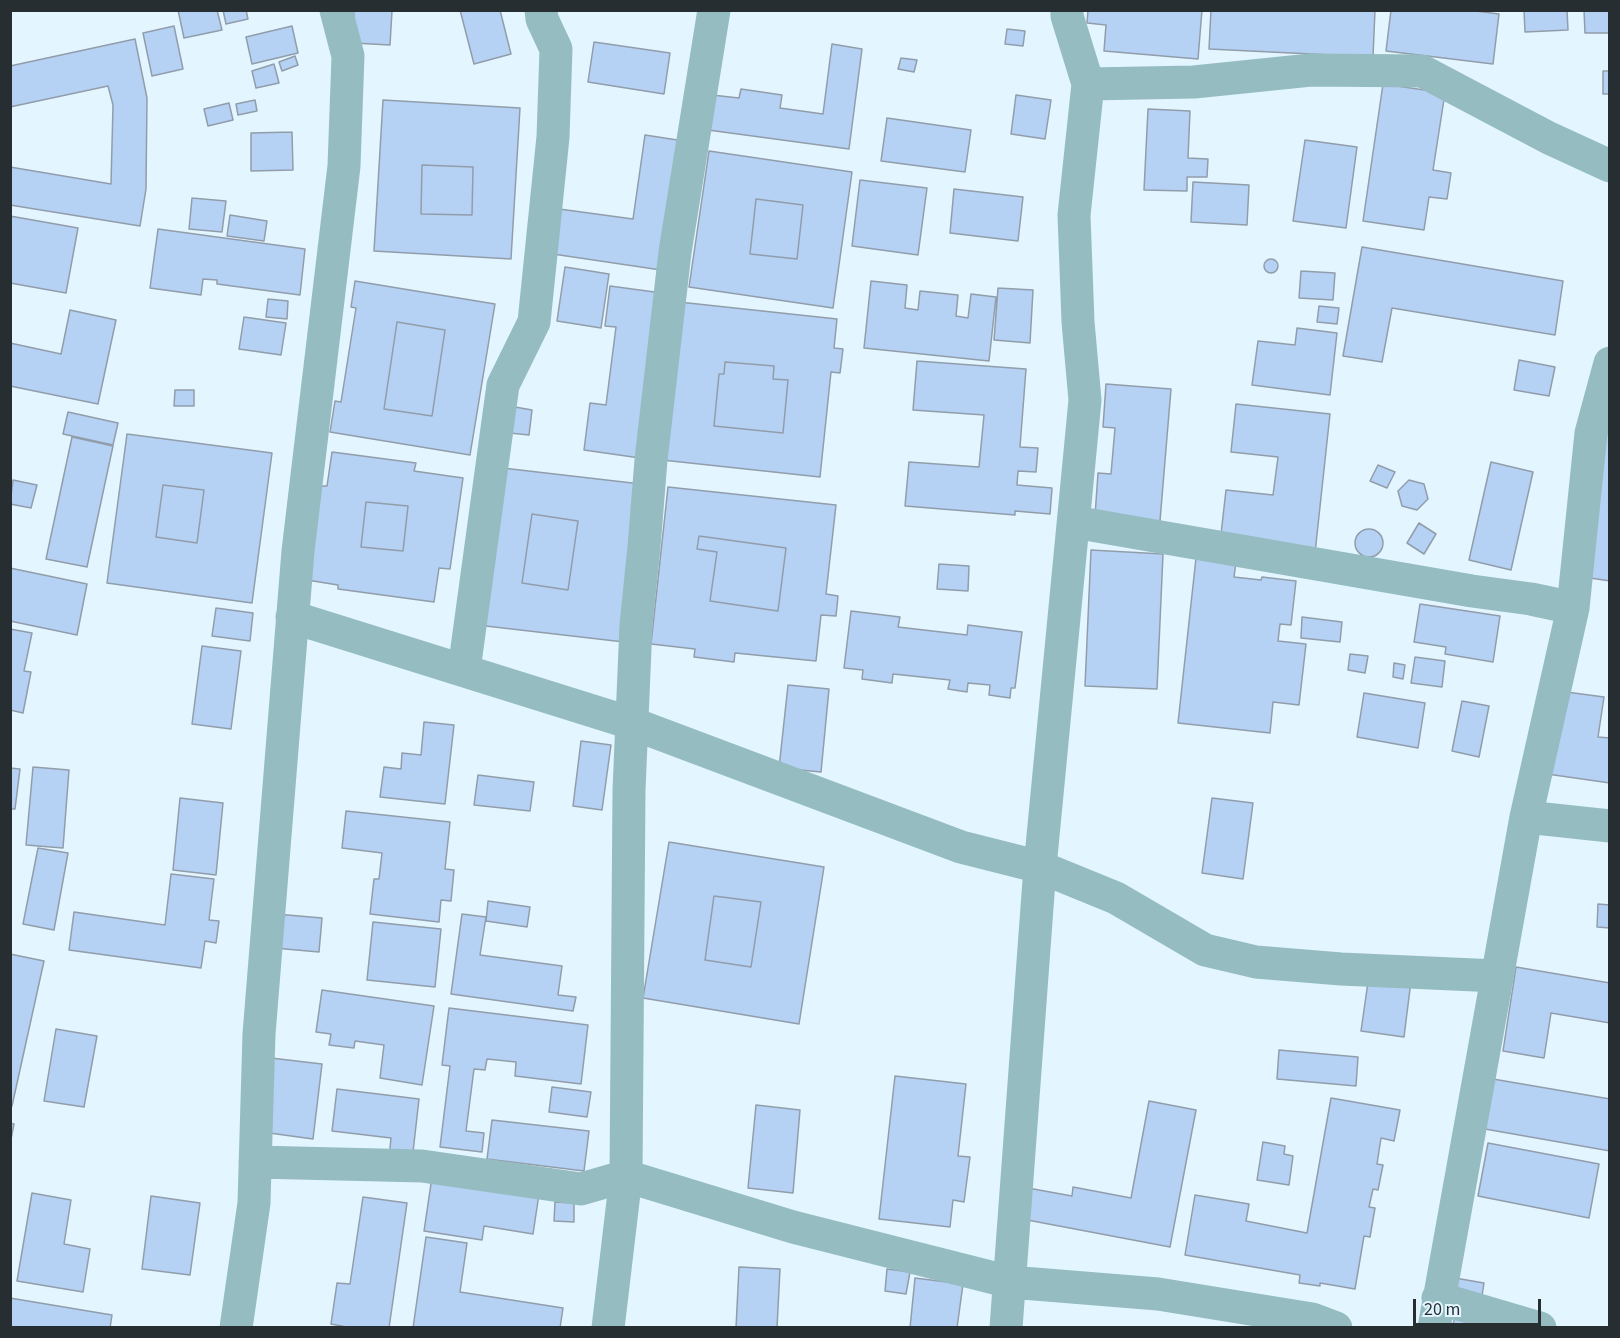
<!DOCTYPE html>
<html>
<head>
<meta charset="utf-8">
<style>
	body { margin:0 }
	#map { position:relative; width:1620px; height:1338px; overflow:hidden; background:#e3f6ff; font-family:"Source Sans 3",sans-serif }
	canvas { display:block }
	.frame { position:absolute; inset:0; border:12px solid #272e31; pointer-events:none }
	.scale { position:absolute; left:1413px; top:1299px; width:128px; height:27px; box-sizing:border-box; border:3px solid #272e31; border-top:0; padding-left:8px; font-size:18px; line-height:21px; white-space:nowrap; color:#272e31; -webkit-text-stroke:4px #e3f6ff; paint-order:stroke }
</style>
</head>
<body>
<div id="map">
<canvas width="1620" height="1338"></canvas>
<div class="frame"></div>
<div class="scale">20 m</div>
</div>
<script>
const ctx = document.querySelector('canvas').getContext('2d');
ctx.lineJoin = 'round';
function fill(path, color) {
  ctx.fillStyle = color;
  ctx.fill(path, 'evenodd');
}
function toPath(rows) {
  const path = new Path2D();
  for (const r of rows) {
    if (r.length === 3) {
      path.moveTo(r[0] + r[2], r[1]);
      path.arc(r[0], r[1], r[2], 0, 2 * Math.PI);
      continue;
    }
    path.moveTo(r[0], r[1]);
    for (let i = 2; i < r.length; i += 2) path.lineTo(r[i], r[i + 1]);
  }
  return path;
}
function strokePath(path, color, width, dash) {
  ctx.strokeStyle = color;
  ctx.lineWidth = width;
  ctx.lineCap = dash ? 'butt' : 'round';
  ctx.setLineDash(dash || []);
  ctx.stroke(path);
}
const building = toPath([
	[178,10,217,10,222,30,184,38,178,10],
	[223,10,246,10,248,19,226,24,223,10],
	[354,10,392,11,390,45,353,43,354,10],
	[460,10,500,10,511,54,474,64,460,10],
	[1088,10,1202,10,1198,59,1104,51,1106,25,1087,23,1088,10],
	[1211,10,1375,10,1373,57,1209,49,1211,10],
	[1391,10,1468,10,1499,14,1493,64,1386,51,1391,10],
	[1524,10,1567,10,1568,30,1525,32,1524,10],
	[1584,10,1610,10,1610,33,1585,33,1584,10],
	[174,26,183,69,152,76,143,33,174,26],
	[292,26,298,53,252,64,246,37,292,26],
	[1007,29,1025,31,1023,46,1005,44,1007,29],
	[135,39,147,98,146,189,140,226,10,205,10,167,111,184,113,105,108,86,10,107,10,66,135,39],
	[594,42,670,53,664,94,588,82,594,42],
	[832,44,862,49,849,149,708,130,712,95,739,98,741,89,782,95,780,108,823,114,832,44],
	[295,56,298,65,282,71,279,62,295,56],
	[901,58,917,60,914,72,898,69,901,58],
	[274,64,279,83,256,88,252,71,274,64],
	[1603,71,1610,71,1610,94,1603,94,1603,71],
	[1383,84,1445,93,1433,170,1451,173,1447,199,1429,197,1424,230,1363,221,1383,84],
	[1016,95,1051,100,1045,139,1011,134,1016,95],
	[255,100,257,111,238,115,236,104,255,100],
	[383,100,520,108,511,259,374,251,383,100],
	[422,165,473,167,472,215,421,214,422,165],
	[229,103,233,120,208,126,204,109,229,103],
	[1148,109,1190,111,1188,158,1208,159,1207,177,1187,177,1187,191,1144,190,1148,109],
	[887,118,971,130,965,172,881,161,887,118],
	[292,132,293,170,251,171,251,133,292,132],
	[645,135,684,141,661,270,546,253,552,208,633,219,645,135],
	[1305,140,1357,147,1346,228,1293,221,1305,140],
	[709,151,852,172,833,308,689,287,709,151],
	[756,199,803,205,797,259,750,254,756,199],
	[422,165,473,167,472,215,421,214,422,165],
	[860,180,927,188,918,255,852,246,860,180],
	[1193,182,1249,185,1247,225,1191,222,1193,182],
	[954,189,1023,197,1018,241,950,233,954,189],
	[192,198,226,201,222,232,189,229,192,198],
	[756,199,803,205,797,259,750,254,756,199],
	[230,215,267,221,264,241,227,236,230,215],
	[10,216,78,228,66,293,10,283,10,216],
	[158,229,305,249,300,295,217,284,217,280,203,279,201,295,150,288,158,229],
	[1362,247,1563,281,1555,335,1392,308,1382,362,1343,356,1362,247],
	[1271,266,7],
	[565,267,609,274,601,328,557,321,565,267],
	[1301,271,1335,273,1333,300,1299,298,1301,271],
	[355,281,495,304,470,455,330,432,335,401,341,402,356,308,351,307,355,281],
	[397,322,445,330,432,416,384,409,397,322],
	[871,281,907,285,905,308,918,310,920,291,958,295,956,316,968,318,971,294,996,297,989,361,864,348,871,281],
	[610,286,662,293,640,458,584,450,590,403,606,405,616,327,605,326,610,286],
	[998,288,1033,290,1030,343,994,340,998,288],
	[268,299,288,301,287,319,266,317,268,299],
	[679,302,837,319,834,348,843,349,840,373,831,372,820,477,662,460,679,302],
	[725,362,774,366,773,379,788,380,783,433,714,426,719,374,724,374,725,362],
	[1319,306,1339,308,1337,324,1317,322,1319,306],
	[70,310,116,320,98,404,10,386,10,343,61,354,70,310],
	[244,317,286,323,281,355,239,349,244,317],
	[397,322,445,330,432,416,384,409,397,322],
	[1297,328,1337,333,1330,395,1252,385,1258,341,1295,345,1297,328],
	[1519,360,1555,367,1549,396,1514,390,1519,360],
	[917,361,1026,369,1020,447,1038,448,1036,472,1018,471,1017,485,1052,488,1050,514,1015,511,1015,515,905,506,909,462,979,467,984,415,913,410,917,361],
	[725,362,774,366,773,379,788,380,783,433,714,426,719,374,724,374,725,362],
	[1106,384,1171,389,1160,521,1095,516,1098,473,1111,474,1115,428,1103,427,1106,384],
	[175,390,194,390,194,406,174,406,175,390],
	[1236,404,1330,414,1315,553,1220,543,1226,490,1273,495,1278,457,1231,452,1236,404],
	[504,405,532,410,529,435,500,432,504,405],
	[68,412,118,423,113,445,63,434,68,412],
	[1607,430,1610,431,1610,581,1590,578,1607,430],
	[127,434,272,453,252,603,107,583,127,434],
	[163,485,204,490,197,543,156,537,163,485],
	[72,437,113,446,87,567,46,559,72,437],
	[332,452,416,463,414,471,463,478,450,569,439,568,434,602,338,589,338,585,307,580,320,486,327,486,332,452],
	[366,502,408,506,403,551,361,547,366,502],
	[1491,462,1533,472,1511,570,1469,560,1491,462],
	[1378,465,1395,472,1387,488,1370,481,1378,465],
	[494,467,641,484,624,642,477,625,494,467],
	[532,514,578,521,568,590,522,583,532,514],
	[13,480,37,485,31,508,10,504,13,480],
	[1409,480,1424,484,1428,499,1417,510,1402,506,1398,491,1409,480],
	[163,485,204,490,197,543,156,537,163,485],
	[668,487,836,505,826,594,838,596,836,616,821,615,816,661,735,653,734,662,694,657,695,649,651,644,668,487],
	[699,536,786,548,778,611,710,601,717,552,697,549,699,536],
	[366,502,408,506,403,551,361,547,366,502],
	[532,514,578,521,568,590,522,583,532,514],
	[1419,523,1436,534,1424,554,1407,543,1419,523],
	[1369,543,14],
	[699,536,786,548,778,611,710,601,717,552,697,549,699,536],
	[1091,550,1163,554,1157,689,1085,686,1091,550],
	[1196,558,1236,562,1234,577,1261,580,1262,577,1296,581,1291,625,1280,624,1278,641,1306,644,1299,705,1273,702,1270,733,1178,723,1196,558],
	[939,564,969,566,968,591,937,589,939,564],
	[10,568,87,584,77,635,10,621,10,568],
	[1420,604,1500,616,1493,662,1445,654,1446,647,1414,642,1420,604],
	[216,608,253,613,250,641,212,636,216,608],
	[851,611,900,617,898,627,967,635,968,625,1022,632,1015,688,1011,688,1010,698,989,695,990,685,968,683,967,692,948,689,950,680,893,674,892,683,862,679,863,670,844,668,851,611],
	[1302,617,1342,622,1340,642,1301,638,1302,617],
	[10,629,32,633,24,671,31,672,23,713,10,710,10,629],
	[202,646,241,651,231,729,192,724,202,646],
	[1350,654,1368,656,1365,673,1348,670,1350,654],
	[1415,657,1445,661,1442,687,1411,683,1415,657],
	[1394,663,1405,665,1403,679,1393,677,1394,663],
	[788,685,829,689,821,772,779,768,788,685],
	[1559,691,1604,697,1598,737,1610,738,1610,783,1547,774,1559,691],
	[1364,693,1425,703,1418,748,1357,737,1364,693],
	[1462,701,1489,706,1479,757,1452,751,1462,701],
	[424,722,454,725,445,804,380,797,384,767,401,769,402,753,421,755,424,722],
	[581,741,611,745,602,810,573,806,581,741],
	[33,767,69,770,63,848,26,845,33,767],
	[10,768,20,769,15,809,10,809,10,768],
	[478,775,534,782,530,811,474,805,478,775],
	[180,798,223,803,216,875,173,870,180,798],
	[1212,798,1253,803,1243,879,1202,873,1212,798],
	[346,811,450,822,445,869,454,870,451,901,441,900,439,922,370,914,374,879,379,879,382,853,342,848,346,811],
	[669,842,824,867,799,1024,643,998,669,842],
	[714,896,761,902,751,967,705,960,714,896],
	[38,848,68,853,54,930,23,924,38,848],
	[171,874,214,879,209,920,219,921,216,943,205,941,201,968,69,950,74,912,165,925,171,874],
	[714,896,761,902,751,967,705,960,714,896],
	[488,901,530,907,527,927,486,921,488,901],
	[1598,904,1610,905,1610,928,1597,927,1598,904],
	[276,914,322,918,319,952,274,948,276,914],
	[462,914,486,917,480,955,562,966,558,995,576,997,573,1011,451,994,462,914],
	[373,922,441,929,435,987,367,980,373,922],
	[10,954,44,961,12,1106,10,1106,10,954],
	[1516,967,1610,983,1610,1023,1551,1013,1544,1058,1503,1051,1516,967],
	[1369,975,1411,981,1404,1037,1361,1031,1369,975],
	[322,990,434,1006,422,1085,380,1078,384,1045,355,1041,354,1048,329,1045,331,1034,316,1032,322,990],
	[449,1008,588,1025,581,1084,515,1076,516,1062,487,1059,485,1070,474,1069,466,1131,484,1133,482,1152,440,1147,450,1066,442,1065,449,1008],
	[56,1029,97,1036,84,1107,44,1101,56,1029],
	[1279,1050,1358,1057,1356,1086,1277,1079,1279,1050],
	[271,1058,322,1064,313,1139,262,1132,271,1058],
	[895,1076,966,1084,958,1156,970,1157,964,1202,953,1200,950,1227,879,1219,895,1076],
	[1493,1079,1610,1099,1610,1151,1485,1129,1493,1079],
	[552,1087,591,1092,587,1117,549,1112,552,1087],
	[337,1089,419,1099,412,1161,389,1158,391,1138,332,1131,337,1089],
	[1331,1098,1400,1110,1394,1141,1381,1138,1377,1164,1383,1165,1378,1190,1373,1189,1369,1207,1375,1208,1370,1237,1364,1236,1355,1289,1320,1283,1320,1286,1299,1283,1300,1275,1185,1255,1195,1195,1249,1204,1246,1221,1307,1233,1331,1098],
	[1149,1101,1196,1110,1170,1247,1022,1219,1028,1188,1072,1196,1073,1187,1131,1198,1149,1101],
	[756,1105,800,1110,793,1193,748,1188,756,1105],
	[492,1120,589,1131,584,1171,487,1159,492,1120],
	[10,1123,14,1124,10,1144,10,1123],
	[1263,1142,1285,1146,1284,1154,1293,1156,1289,1185,1257,1180,1263,1142],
	[1488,1143,1599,1164,1589,1218,1478,1196,1488,1143],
	[432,1177,539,1194,533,1234,484,1226,482,1240,424,1231,432,1177],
	[32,1193,71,1200,64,1244,90,1249,83,1292,17,1281,32,1193],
	[151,1196,200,1203,190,1275,142,1269,151,1196],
	[363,1197,407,1203,389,1328,352,1328,331,1324,337,1283,350,1284,363,1197],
	[555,1202,574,1203,574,1222,554,1221,555,1202],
	[426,1237,467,1243,460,1292,563,1308,560,1328,413,1328,426,1237],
	[739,1267,780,1269,777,1328,736,1328,739,1267],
	[887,1269,910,1272,906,1294,885,1291,887,1269],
	[915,1278,963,1284,957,1328,910,1328,915,1278],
	[1455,1278,1484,1283,1481,1302,1452,1297,1455,1278],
	[10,1298,112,1315,110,1328,10,1328,10,1298],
	[1455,1317,1491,1328,1452,1328,1455,1317]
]);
fill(building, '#b5d1f4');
strokePath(building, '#929dab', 1.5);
strokePath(toPath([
	[1088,84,1194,82,1311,70,1422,71,1549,138,1610,166],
	[1074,522,1472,591,1531,599,1573,608],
	[292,617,631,723,961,847,1040,867,1116,898,1205,950,1256,962,1341,969,1497,976],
	[464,670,503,385,534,322,553,137,556,49,542,19,541,10],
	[1526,817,1610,826],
	[255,1162,422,1166,581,1189,626,1176,793,1227,1010,1282,1158,1294,1312,1319,1336,1328],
	[1438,1298,1540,1328],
	[236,1328,254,1203,259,1034,298,551,344,166,348,56,336,10],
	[608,1328,626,1176,629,790,636,625,644,547,651,460,675,252,714,10],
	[1006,1328,1040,867,1085,400,1078,322,1074,215,1088,84,1067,16,1067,10],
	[1434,1328,1526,817,1573,608,1591,433,1610,363]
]), '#95bdc1', 33);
</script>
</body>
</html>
